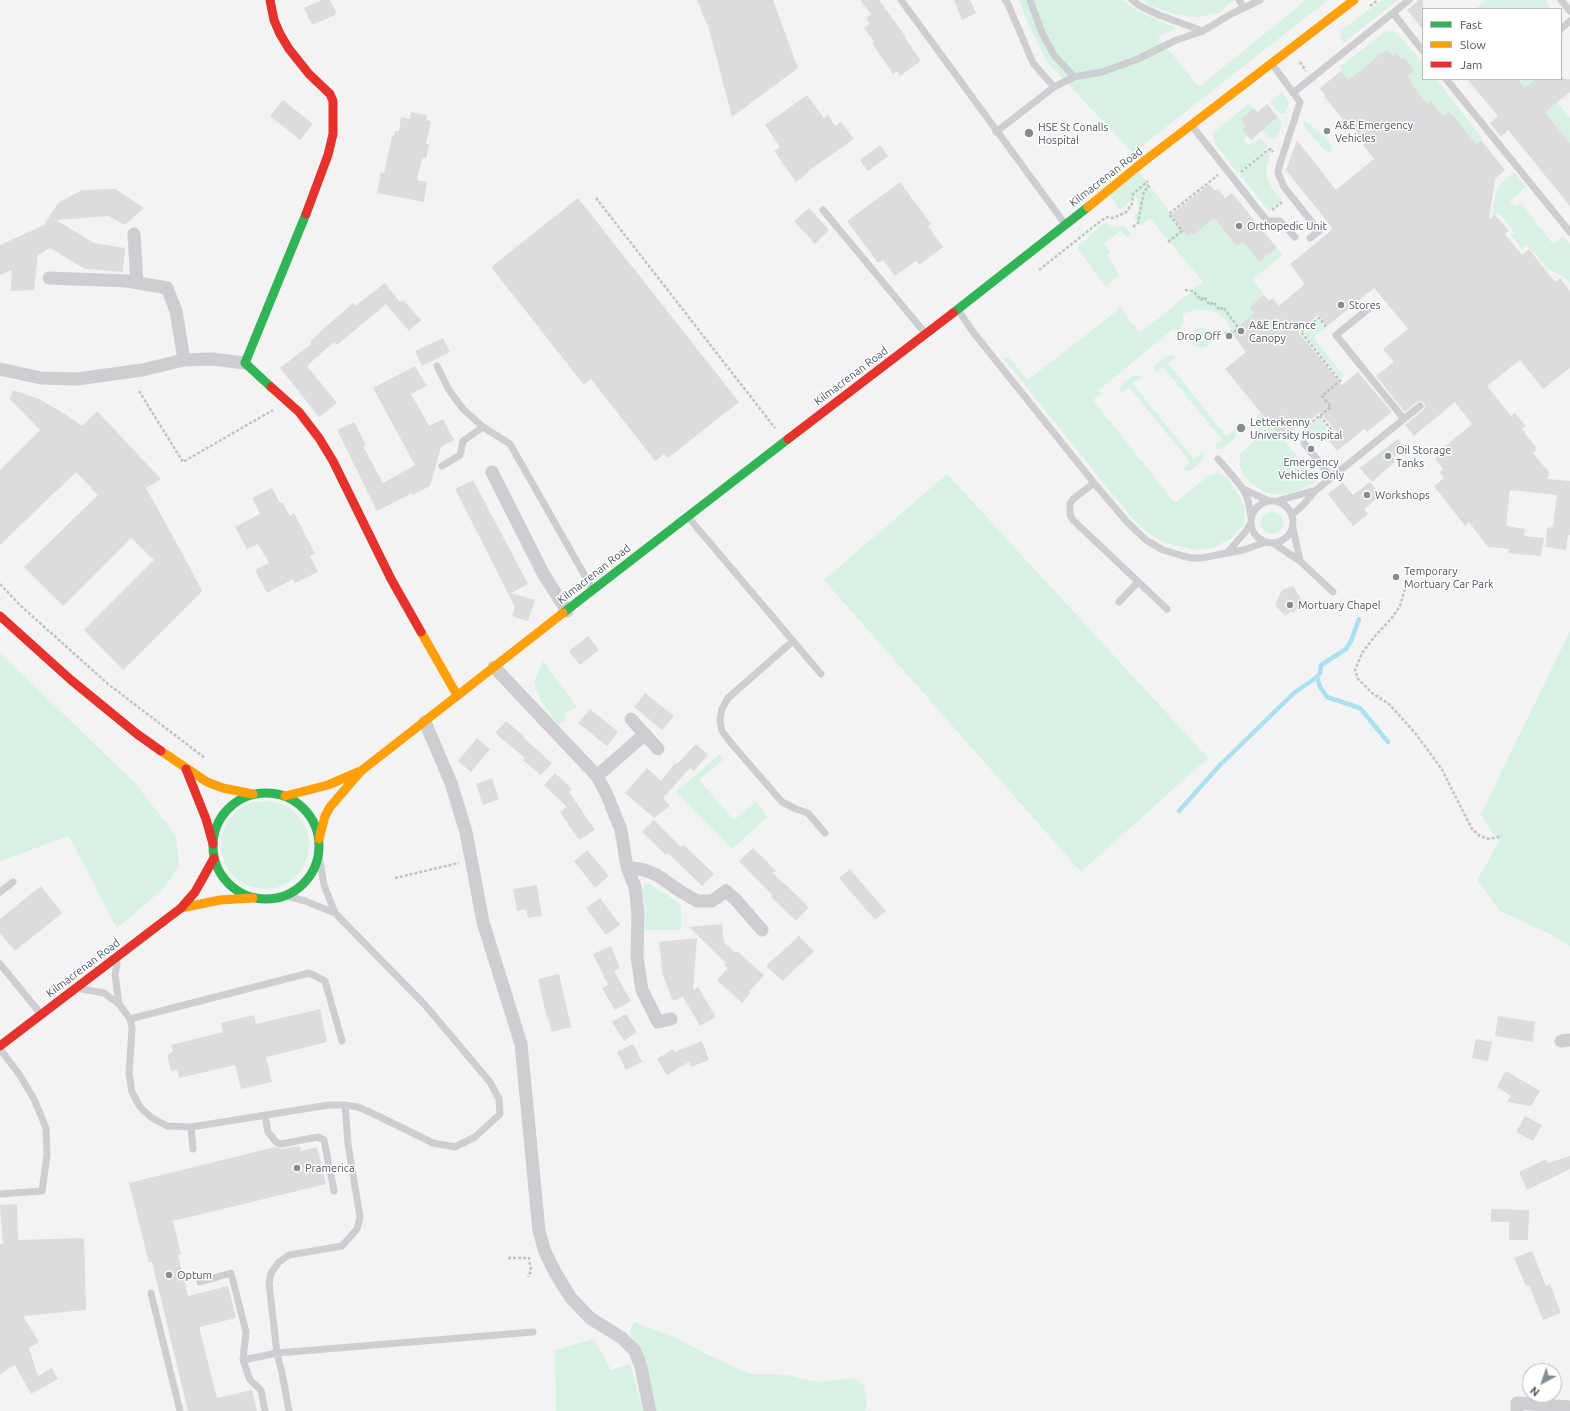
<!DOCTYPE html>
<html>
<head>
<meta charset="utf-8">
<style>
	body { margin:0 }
	#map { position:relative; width:1570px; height:1411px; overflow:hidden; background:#f3f3f3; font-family:Ubuntu,sans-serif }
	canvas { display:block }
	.legend { position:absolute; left:1422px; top:8px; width:140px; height:72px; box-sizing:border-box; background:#fff; border:1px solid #b6bbc0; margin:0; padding:5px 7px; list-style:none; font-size:12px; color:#485461 }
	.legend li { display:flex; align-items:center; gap:8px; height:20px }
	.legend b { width:20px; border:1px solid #b6bbc0 }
	.north { position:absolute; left:1522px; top:1363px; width:40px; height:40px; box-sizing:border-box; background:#fff; border:1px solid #b6bbc0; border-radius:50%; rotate:220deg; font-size:11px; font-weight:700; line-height:16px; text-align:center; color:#485461 }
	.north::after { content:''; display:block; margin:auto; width:14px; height:18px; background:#848c94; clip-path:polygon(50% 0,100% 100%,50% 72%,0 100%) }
</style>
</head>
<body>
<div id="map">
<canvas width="1570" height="1411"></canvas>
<ul class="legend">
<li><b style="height:5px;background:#30b455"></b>Fast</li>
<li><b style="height:5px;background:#ff9f0a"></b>Slow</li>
<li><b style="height:5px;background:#e5322d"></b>Jam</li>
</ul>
<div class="north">N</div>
</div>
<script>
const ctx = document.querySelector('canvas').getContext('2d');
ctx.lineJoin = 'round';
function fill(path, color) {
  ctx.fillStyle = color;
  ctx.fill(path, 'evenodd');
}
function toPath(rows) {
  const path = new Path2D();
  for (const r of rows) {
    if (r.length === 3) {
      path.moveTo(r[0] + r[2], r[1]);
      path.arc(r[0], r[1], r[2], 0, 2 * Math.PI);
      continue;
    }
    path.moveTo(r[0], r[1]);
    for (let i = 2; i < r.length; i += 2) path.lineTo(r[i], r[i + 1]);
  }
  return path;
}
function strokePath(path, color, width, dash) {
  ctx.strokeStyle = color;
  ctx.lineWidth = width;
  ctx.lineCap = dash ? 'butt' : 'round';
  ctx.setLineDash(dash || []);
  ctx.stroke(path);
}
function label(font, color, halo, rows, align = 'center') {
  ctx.font = font + ' Ubuntu,sans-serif';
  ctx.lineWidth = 3;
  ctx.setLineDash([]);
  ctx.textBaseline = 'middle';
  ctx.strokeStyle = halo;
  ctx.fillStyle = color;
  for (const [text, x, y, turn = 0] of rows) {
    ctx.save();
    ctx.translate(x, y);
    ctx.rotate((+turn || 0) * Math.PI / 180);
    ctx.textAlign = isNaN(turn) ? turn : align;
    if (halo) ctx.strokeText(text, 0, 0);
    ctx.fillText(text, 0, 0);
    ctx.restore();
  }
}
fill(toPath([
	[1019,0,1122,0,1139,12,1176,28,1158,37,1199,87,1306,0,1328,0,1133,153,1047,62,1026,19],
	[1144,0,1235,0,1227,5,1221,12,1199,17,1178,15,1148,5],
	[1382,0,1398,0,1343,43,1340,31],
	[1486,0,1545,0,1551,8,1475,9],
	[1390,31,1397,33,1423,63,1423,79,1436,79,1482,138,1435,178,1449,111,1443,116,1431,101,1427,104,1419,93,1384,105,1412,82,1408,76,1415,71,1404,58,1402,59,1396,53,1393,56,1387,49,1348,80,1341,71,1343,70,1340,67,1384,32],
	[1518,79,1536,79,1532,96],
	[1282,92,1288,100,1289,103,1285,114,1280,113,1270,102],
	[1544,98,1551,107,1558,102,1570,118,1570,143,1538,103],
	[1249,103,1254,108,1241,119,1246,126,1242,129,1248,136,1243,140,1248,146,1253,142,1254,143,1261,138,1268,147,1238,173,1215,144,1213,133],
	[1278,117,1282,124,1278,136,1273,139,1267,136,1262,131],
	[1304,121,1307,122,1325,137,1332,146,1331,151,1328,152,1325,151,1304,126],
	[1269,151,1271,152,1266,168,1267,177,1273,190,1282,200,1269,211,1240,175],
	[1136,168,1188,236,1192,233,1194,235,1214,218,1237,246,1243,242,1259,262,1277,248,1283,255,1253,279,1264,295,1249,307,1254,313,1233,330,1225,319,1218,313,1211,311,1197,309,1183,314,1183,325,1177,330,1173,329,1099,390,1101,394,1093,400,1175,503,1208,476,1217,473,1227,477,1242,501,1245,510,1244,522,1243,525,1232,538,1212,548,1195,550,1174,545,1159,540,1141,527,1132,518,1003,358,1009,357,1028,380,1118,310,1119,304,1126,315,1140,333,1203,282,1150,218,1141,226,1134,217,1138,213,1139,206,1136,196,1120,210,1106,191],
	[1514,172,1526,187,1510,201,1515,207,1521,203,1553,244,1564,236,1570,244,1570,283,1564,277,1563,278,1560,275,1547,268,1527,245,1522,249,1511,235,1514,232,1499,213,1494,217,1492,215,1496,193,1501,183],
	[1104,222,1114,227,1124,225,1131,234,1127,238,1121,230,1104,244,1111,252,1107,255,1119,275,1106,287,1077,248],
	[1319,321,1325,328,1313,337,1344,376,1340,378,1304,333],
	[1201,338,10],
	[1172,355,1176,356,1168,363,1226,436,1235,430,1236,435,1234,439,1223,448,1218,449,1214,446,1222,440,1163,367,1155,373,1154,369,1156,364,1166,356],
	[1136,375,1142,377,1133,384,1194,459,1203,452,1203,457,1201,462,1191,470,1186,471,1182,469,1190,462,1129,387,1121,394,1120,390,1122,384,1132,376],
	[1260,412,1282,438,1317,481,1294,492,1281,495,1266,493,1250,482,1244,475,1240,467,1240,454,1255,440,1259,434,1259,427,1256,417],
	[1319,419,1330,432,1318,442,1307,429],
	[947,474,1208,758,1081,872,824,580],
	[1272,523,11],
	[1570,631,1570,946,1550,934,1500,911,1477,880,1499,842,1481,814],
	[0,653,135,783,176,836,179,867,162,890,117,928,69,836,0,861],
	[543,661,577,707,564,714,566,720,558,725,541,701,534,682],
	[720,754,723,760,699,780,734,820,756,801,767,817,732,849,676,792],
	[265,845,44],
	[650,884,681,905,681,930,645,930,646,916,642,890,645,885],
	[634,1322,676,1338,704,1353,750,1374,787,1375,818,1382,854,1378,864,1386,867,1400,865,1411,657,1411,649,1373,633,1339,629,1333],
	[594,1339,611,1370,630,1364,643,1411,556,1411,555,1350]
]), '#d7f2e2');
strokePath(toPath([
	[1317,677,1320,687,1327,697,1360,708,1388,742],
	[1179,811,1220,765,1294,693,1317,677,1320,673,1321,665,1346,649,1351,641,1359,619]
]), '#aae0f2', 4.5);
fill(toPath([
	[322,0,330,0,337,14,312,25,304,8],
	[697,0,773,0,798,68,732,117,708,25,707,25],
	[860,0,879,0,906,37,905,38,921,61,900,76,897,71,893,74,872,43,874,41,864,28,870,24,866,18,871,14],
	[954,0,970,0,976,13,962,20],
	[1419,0,1423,0,1423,30,1407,10],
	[1387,49,1393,56,1396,53,1402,59,1404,57,1415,71,1408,76,1412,81,1411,83,1427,104,1431,101,1443,116,1449,111,1476,144,1481,140,1505,170,1495,179,1489,219,1495,215,1509,231,1505,234,1522,255,1529,249,1555,282,1560,278,1570,291,1570,368,1543,389,1520,360,1487,386,1511,416,1515,413,1526,426,1522,429,1537,449,1533,453,1549,472,1548,479,1570,481,1570,535,1568,535,1566,550,1546,547,1547,529,1553,526,1557,495,1510,490,1506,526,1525,529,1524,536,1544,538,1541,556,1508,553,1509,549,1488,547,1469,522,1465,526,1434,486,1444,478,1439,472,1443,469,1435,459,1440,454,1438,452,1472,424,1455,402,1414,436,1405,425,1423,410,1425,407,1424,403,1421,401,1417,402,1405,412,1376,376,1394,362,1383,349,1408,329,1374,288,1327,326,1318,315,1298,332,1342,385,1358,372,1392,412,1367,432,1364,429,1337,451,1329,441,1338,434,1320,412,1304,425,1302,422,1282,438,1225,369,1246,352,1231,332,1254,313,1249,307,1264,295,1269,301,1272,298,1279,306,1305,284,1290,264,1333,229,1286,170,1297,140,1336,190,1374,159,1363,145,1364,144,1345,120,1344,121,1324,96,1325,95,1320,88,1341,71,1348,80],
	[1467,79,1518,79,1525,88,1536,79,1570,79,1570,92,1545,112,1570,143,1570,206,1508,130,1501,137,1490,123,1498,116],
	[807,95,824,118,828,115,835,126,841,122,854,139,807,172,808,173,796,182,774,151,780,147,765,125],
	[283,100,313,124,300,140,270,116],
	[1267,104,1278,117,1251,140,1242,129,1246,126,1241,119,1254,108,1258,112],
	[411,112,427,115,426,120,431,121,426,144,429,144,426,159,422,158,417,180,427,182,424,202,377,193,381,172,384,173,392,136,394,137,395,131,399,131,401,117,410,119],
	[880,145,888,156,868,171,860,160],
	[900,182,931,224,928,226,943,247,919,265,916,261,895,276,883,260,878,263,847,221],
	[1209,184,1215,191,1218,189,1225,198,1232,193,1277,248,1259,262,1243,242,1237,246,1214,218,1194,235,1192,233,1188,237,1171,215],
	[115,189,144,208,125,225,108,216,56,220,94,243,125,248,123,272,85,269,50,248,38,255,34,290,11,291,12,270,0,275,0,245,44,225,58,203,82,190],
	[578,198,739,402,668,458,664,454,655,461,591,379,584,385,491,267],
	[809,208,829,230,815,244,794,221],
	[385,283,400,302,403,300,421,320,409,331,386,304,337,345,334,342,307,366,337,403,319,417,280,368,311,344,310,342,323,329,353,303,355,306],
	[443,338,450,352,422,366,415,351],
	[415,366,427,386,411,394,429,426,443,419,454,440,441,447,430,486,413,495,412,493,377,511,337,430,354,422,366,445,363,446,383,483,415,465,373,388],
	[13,390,39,399,65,414,82,426,97,411,161,479,146,488,187,562,202,591,123,670,84,630,154,560,131,538,63,606,24,567,98,495,76,472,0,545,0,470,40,430,10,399],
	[1398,439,1405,448,1393,457,1396,461,1372,482,1360,468],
	[473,480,528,584,511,593,535,600,528,621,512,616,515,607,455,489],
	[1343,482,1353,495,1370,482,1381,495,1364,509,1368,514,1353,526,1328,494],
	[272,488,280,503,282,502,290,516,294,513,315,554,310,556,318,572,295,583,293,579,267,593,255,570,269,563,258,544,247,549,235,527,260,514,252,498],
	[1293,586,1303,602,1293,613,1291,611,1286,616,1276,607,1276,603,1282,590],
	[588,636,599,650,580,665,569,651],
	[645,693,674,716,662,730,634,707],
	[590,709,618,732,607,746,578,723],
	[506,721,525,737,524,738,552,763,541,775,523,760,525,758,495,733],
	[477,738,490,749,471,772,458,761],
	[696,744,708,755,694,771,690,768,663,798,670,806,654,818,625,793,647,768,661,781,675,763,677,764],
	[555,773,572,789,569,792,595,830,579,840,560,812,567,807,544,785],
	[492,778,499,799,483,805,476,784],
	[654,820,681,847,684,845,714,874,702,886,668,853,666,855,642,832],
	[753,848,776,871,773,873,809,907,796,921,771,897,772,895,739,861],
	[587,850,609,876,595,888,574,861],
	[850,869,886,911,875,920,839,878],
	[537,885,542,916,528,918,526,909,517,911,513,889],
	[41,886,62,913,15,951,0,933,0,919],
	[600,898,620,925,606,935,586,908],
	[722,924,724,942,735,953,737,951,764,975,749,992,750,993,742,1003,717,980,728,968,724,965,726,963,689,927],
	[799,936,814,951,783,981,766,966],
	[697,938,693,990,698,987,716,1017,700,1026,683,997,673,1001,663,976,659,942],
	[611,946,620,968,614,971,631,1001,615,1010,602,988,608,985,593,954],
	[559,974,571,1027,552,1032,548,1017,547,1018,538,979],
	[320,1009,327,1042,266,1057,272,1082,241,1089,235,1065,179,1078,177,1070,171,1071,167,1055,173,1052,171,1045,223,1032,221,1023,254,1015,256,1024],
	[626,1014,637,1032,624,1041,612,1022],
	[1498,1016,1535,1022,1533,1042,1495,1036],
	[1476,1039,1492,1042,1488,1061,1472,1058],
	[702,1041,709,1060,691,1067,689,1062,667,1075,657,1059,673,1049,675,1052],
	[633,1044,642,1062,626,1070,617,1052],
	[1506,1071,1540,1091,1531,1106,1507,1102,1511,1096,1497,1087],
	[1525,1116,1542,1125,1533,1141,1516,1132],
	[300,1146,301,1151,317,1147,326,1184,173,1221,181,1254,178,1255,188,1296,228,1286,236,1318,199,1327,217,1398,252,1390,257,1411,188,1411,152,1262,149,1263,129,1183,275,1147,282,1149],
	[1570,1156,1570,1169,1527,1190,1519,1172,1546,1159,1548,1163],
	[17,1204,18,1240,84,1238,86,1310,23,1316,39,1342,29,1348,38,1376,52,1368,58,1379,31,1394,15,1365,0,1374,0,1244,3,1244,0,1205],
	[1491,1209,1529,1210,1528,1240,1509,1240,1509,1222,1491,1222],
	[1532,1251,1546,1286,1550,1284,1561,1313,1543,1320,1529,1285,1526,1286,1514,1258]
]), '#dcdcdd');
strokePath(toPath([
	[1370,6,1378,0],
	[1300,62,1306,71],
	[1561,79,1563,78],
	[1241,172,1268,150,1271,149,1273,152],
	[596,198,775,428],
	[1272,210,1282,202],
	[1133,227,1138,223,1144,191,1149,187,1146,183],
	[1168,242,1182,231,1169,214,1218,175],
	[1039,270,1102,220,1108,217,1113,218,1126,212,1132,204,1133,194,1148,181],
	[1185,290,1193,291,1201,300,1204,297,1210,305,1213,302,1220,310,1223,307,1240,330,1220,334],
	[139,391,183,462,273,410],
	[1320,416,1338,438],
	[1306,434,1307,426,1331,407,1322,396,1340,381,1301,332,1319,318,1327,328],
	[0,584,21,606,108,684,205,758],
	[1405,589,1400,606,1391,619,1375,636,1362,653,1355,670,1358,679,1372,693,1389,704,1415,733,1441,768,1472,829,1480,836,1489,839,1502,836],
	[395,878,459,863],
	[508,1258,529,1258,531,1271,528,1277]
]), '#bac6c3', 2.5, [3, 2]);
strokePath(toPath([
	[901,0,1065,224],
	[1005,0,1008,4,1033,63,1054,87],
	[1030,0,1042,33,1054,55,1074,77],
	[1132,0,1140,6,1159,15,1203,31],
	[1239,0,1244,8],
	[1561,0,1570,11],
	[1393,13,1423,51],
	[1561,29,1570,21],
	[1272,64,1300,102,1279,167,1278,173,1284,187,1319,231,1310,238],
	[1446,79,1570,232],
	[1293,93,1409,0],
	[1192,126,1267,221,1280,221,1295,237],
	[996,132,1054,87,1074,77,1102,72,1138,59,1174,41,1203,31,1231,14,1260,0],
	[823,210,925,333],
	[1372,306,1336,335,1404,419],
	[958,310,973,332,1094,483,1127,522,1146,540,1163,550,1183,556,1192,558,1202,558,1243,550,1266,542],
	[437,366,449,390,463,409,483,427,510,444,593,590],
	[1304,443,1331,477],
	[1218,459,1231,474,1243,489,1248,500,1251,517],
	[442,466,460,455,463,441,483,427],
	[1094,483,1073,499,1070,504,1070,515,1073,520,1167,609],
	[1243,489,1269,501],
	[1272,522,21],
	[1277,501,1316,490],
	[1292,515,1303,505,1316,490,1420,406],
	[688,517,821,674],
	[1293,528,1300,561],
	[1273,543,1300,561,1333,592],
	[1228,552,1246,531,1251,523],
	[1119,602,1138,582],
	[793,641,728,698,722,709,720,720,722,731,731,743,782,802,796,809,808,813,825,833],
	[319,855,324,885,335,913],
	[0,892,13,882],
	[117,963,115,975,119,1004],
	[0,964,40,1013],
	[82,989,104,993,119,1004,130,1019,132,1028,129,1073,132,1092,140,1107,152,1118,167,1126,191,1127,329,1105,345,1105,358,1107,376,1115,433,1143,455,1147,475,1137,500,1114,499,1099,490,1082,425,1005,335,913,305,901,286,896],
	[130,1019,309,973,325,981,342,1041],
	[0,1049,19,1074,34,1099,46,1128,47,1155,42,1191,0,1194],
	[265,1116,268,1132,276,1142,281,1144,318,1137,324,1140,334,1191],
	[191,1127,193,1149],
	[200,1282,231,1273,246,1332,243,1360,250,1380,261,1390,265,1411],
	[151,1293,180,1411],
	[243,1360,277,1353,533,1332],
	[289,1411,282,1373,277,1353,269,1283,271,1273,279,1262,289,1255,342,1246,357,1229,360,1217,348,1144,345,1105]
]), '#ccced2', 7);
strokePath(toPath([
	[134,234,137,283],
	[49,278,127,281,167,288,176,311,184,360],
	[0,369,41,378,77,379,142,370,184,360,212,359,245,363],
	[492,472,544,575,567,611],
	[494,667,597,776,607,795,621,830,627,867,644,870,657,875,680,891,697,901,712,901,726,891,736,900,762,930],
	[631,719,658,749],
	[425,722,451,783,466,832,483,922,521,1044,539,1231,545,1252,556,1274,571,1298,590,1318,622,1338,635,1351,641,1367,650,1411],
	[597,776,645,734],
	[627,867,635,887,638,914,637,957,642,990,658,1022,671,1019],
	[1561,1041,1570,1040],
	[1517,1411,1517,1403,1570,1407]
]), '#ccced2', 13);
strokePath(toPath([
	[953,313,1088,207],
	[271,387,245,363,306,214],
	[563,613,788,439],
	[266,846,53]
]), '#30b455', 9);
strokePath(toPath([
	[1088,207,1143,162,1354,0],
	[421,632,457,695],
	[161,751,207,782,223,788,253,794],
	[285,796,328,785,358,772],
	[319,839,325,816,330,807,361,771,563,613],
	[181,908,220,900,253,898]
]), '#ff9f0a', 9);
strokePath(toPath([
	[270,0,274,20,280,34,289,49,309,74,330,94,333,101,333,134,328,155,306,214],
	[271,387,299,412,319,438,333,461,391,579,421,632],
	[788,439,953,313],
	[0,616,71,680,137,734,161,751],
	[186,769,206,819,213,844],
	[0,1046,181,908,195,892,214,858]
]), '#e5322d', 9);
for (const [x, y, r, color] of [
	[1327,131,4,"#848c94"],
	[1029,133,5,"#848c94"],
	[1239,226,4,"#848c94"],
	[1341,305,4,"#848c94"],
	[1241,331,4,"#848c94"],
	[1229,336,4,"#848c94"],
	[1241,428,5,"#848c94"],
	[1311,449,4,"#848c94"],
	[1388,456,4,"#848c94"],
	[1367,495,4,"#848c94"],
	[1396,577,4,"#848c94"],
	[1290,605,4,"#848c94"],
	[297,1168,4,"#848c94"],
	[169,1275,4,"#848c94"]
]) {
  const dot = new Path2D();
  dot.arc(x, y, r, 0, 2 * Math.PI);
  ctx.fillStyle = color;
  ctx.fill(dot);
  strokePath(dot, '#fff', 1.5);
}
label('11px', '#485461', '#fff', [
	["A&E Emergency",1335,125],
	["Vehicles",1335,138],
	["HSE St Conalls",1038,127],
	["Hospital",1038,140],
	["Orthopedic Unit",1247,226],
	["Stores",1349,305],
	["A&E Entrance",1249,325],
	["Canopy",1249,338],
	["Drop Off",1221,336,"right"],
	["Letterkenny",1250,422],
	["University Hospital",1250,435],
	["Oil Storage",1396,450],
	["Tanks",1396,463],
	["Emergency",1311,462,"center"],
	["Vehicles Only",1311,475,"center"],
	["Workshops",1375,495],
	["Temporary",1404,571],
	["Mortuary Car Park",1404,584],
	["Mortuary Chapel",1298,605],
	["Pramerica",305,1168],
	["Optum",177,1275]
], 'left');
label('11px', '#485461', '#fff', [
	["Kilmacrenan Road",1106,177,-38],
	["Kilmacrenan Road",851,376,-37],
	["Kilmacrenan Road",594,574,-38],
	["Kilmacrenan Road",83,968,-37]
]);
</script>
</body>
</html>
